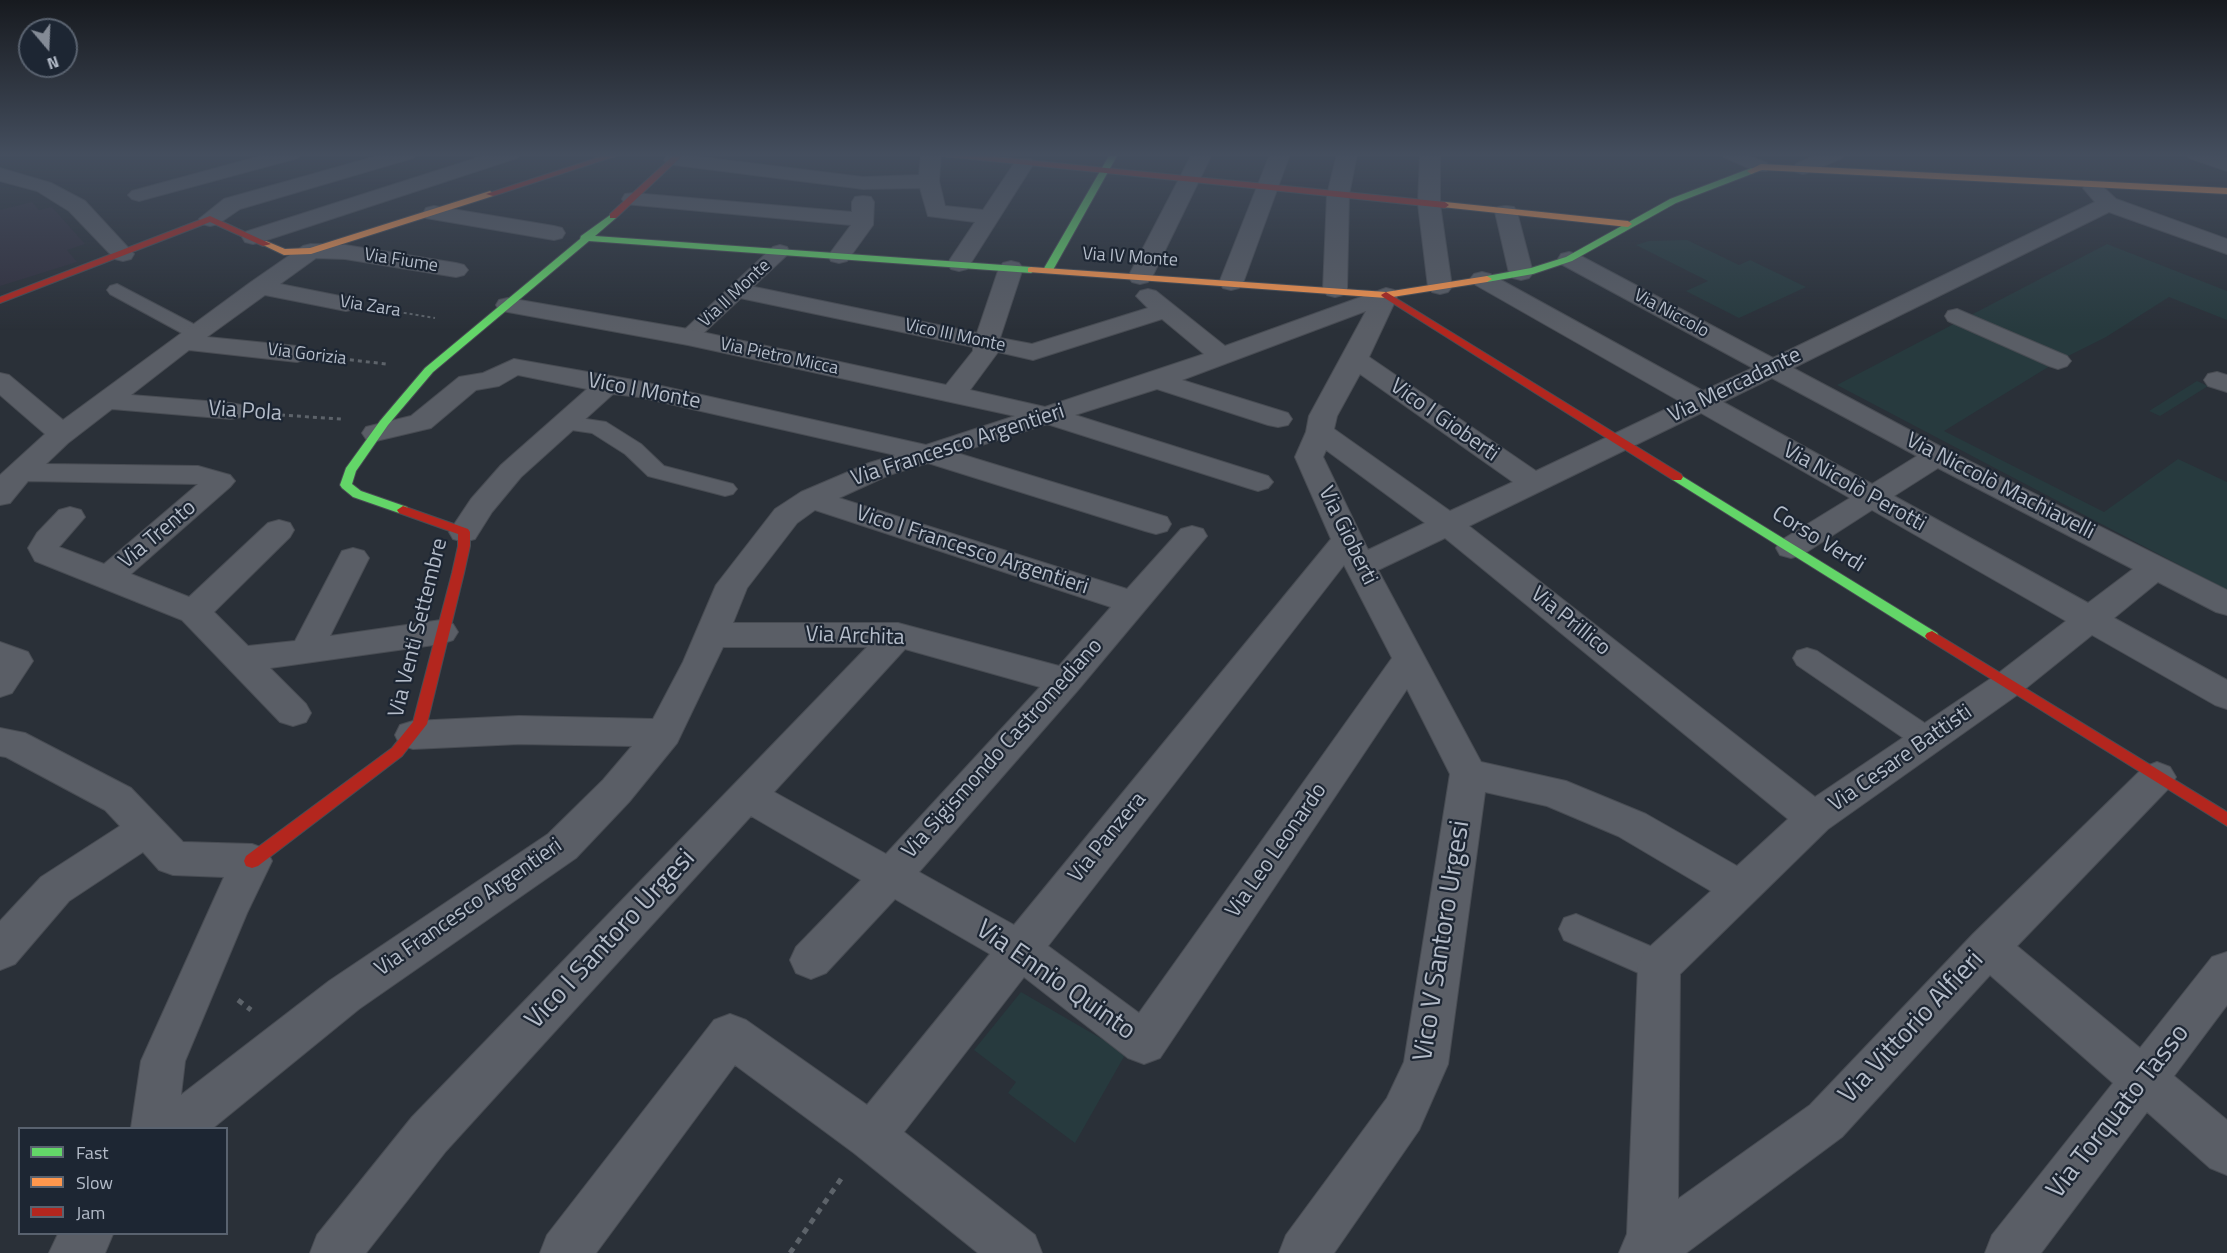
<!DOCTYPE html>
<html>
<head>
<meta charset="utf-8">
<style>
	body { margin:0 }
	#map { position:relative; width:2227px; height:1253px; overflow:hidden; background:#2a3038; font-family:"Titillium Web",sans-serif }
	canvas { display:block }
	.legend { position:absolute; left:18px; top:1127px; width:210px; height:108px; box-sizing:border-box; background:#1d2633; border:2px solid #59626f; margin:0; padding:8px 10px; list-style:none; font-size:18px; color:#b4bcc9 }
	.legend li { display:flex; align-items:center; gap:12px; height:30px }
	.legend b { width:30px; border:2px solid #59626f }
	.north { position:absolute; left:18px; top:18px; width:60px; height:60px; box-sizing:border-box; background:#1d2633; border:2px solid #59626f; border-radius:50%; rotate:161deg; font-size:16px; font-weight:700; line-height:24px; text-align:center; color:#b4bcc9 }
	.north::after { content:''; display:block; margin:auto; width:21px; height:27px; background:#848b96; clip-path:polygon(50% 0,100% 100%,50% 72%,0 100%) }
</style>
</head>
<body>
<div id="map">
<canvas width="2227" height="1253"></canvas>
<ul class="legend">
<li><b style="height:8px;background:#63d668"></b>Fast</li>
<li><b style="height:8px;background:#ff974d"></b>Slow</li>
<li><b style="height:8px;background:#b3261e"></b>Jam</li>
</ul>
<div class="north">N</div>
</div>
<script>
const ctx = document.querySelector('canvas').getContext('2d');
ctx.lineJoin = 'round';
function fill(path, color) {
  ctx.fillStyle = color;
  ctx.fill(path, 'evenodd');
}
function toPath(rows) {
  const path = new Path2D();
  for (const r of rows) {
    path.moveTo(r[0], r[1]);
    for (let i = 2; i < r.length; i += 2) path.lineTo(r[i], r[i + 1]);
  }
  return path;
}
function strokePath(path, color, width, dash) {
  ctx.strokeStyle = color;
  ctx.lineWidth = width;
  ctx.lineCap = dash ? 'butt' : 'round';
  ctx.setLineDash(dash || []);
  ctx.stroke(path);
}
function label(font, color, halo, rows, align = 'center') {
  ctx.font = font + ' "Titillium Web",sans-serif';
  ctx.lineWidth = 4.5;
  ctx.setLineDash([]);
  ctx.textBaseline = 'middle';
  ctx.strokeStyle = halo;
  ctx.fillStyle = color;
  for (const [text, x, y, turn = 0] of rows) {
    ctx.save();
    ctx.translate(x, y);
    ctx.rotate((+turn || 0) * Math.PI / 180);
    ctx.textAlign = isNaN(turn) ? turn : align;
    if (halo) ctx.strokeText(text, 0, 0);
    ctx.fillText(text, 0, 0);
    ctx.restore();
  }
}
fill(toPath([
	[32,202,39,210,52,207,85,244,67,250,77,262,0,286,0,210]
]), '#31303e');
fill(toPath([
	[1687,240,1739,265,1750,260,1806,287,1739,318,1686,291,1708,281,1636,245,1649,241],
	[2107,244,2227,291,2227,320,2169,297,2106,337,2058,361,1944,431,2104,512,2178,459,2227,482,2227,590,1837,385],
	[2197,381,2208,386,2160,416,2149,411],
	[1021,992,1126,1053,1075,1143,1008,1093,1016,1082,974,1050]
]), '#273a3e');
const lane = toPath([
	[1722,154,1744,154,1767,163,1769,167,1767,171,1755,171,1724,157,1722,154],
	[780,245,787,247,789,251,787,255,695,341,688,343,681,341,678,337,681,333,773,247,780,245],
	[117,284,203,329,206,333,203,337,196,339,189,337,110,294,107,290,110,286,117,284],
	[566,416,606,422,641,444,664,466,733,484,737,489,733,494,725,496,648,476,625,454,592,433,558,428,555,423,558,418,566,416],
	[1807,648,1817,651,1938,732,1943,740,1938,748,1928,751,1918,748,1797,665,1793,658,1797,651,1807,648],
	[1576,914,1671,955,1676,966,1671,977,1659,982,1564,940,1559,929,1564,918,1576,914]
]);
const street = toPath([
	[268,154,301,154,298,158,139,201,132,199,128,195,132,191,268,154],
	[384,154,416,154,413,158,240,209,218,224,210,226,202,224,199,219,224,199,384,154],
	[489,154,520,154,517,158,261,242,253,244,245,242,242,237,245,232,489,154],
	[676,154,863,177,919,175,921,154,941,154,939,181,945,206,983,210,1017,159,1031,159,1034,163,967,269,959,271,951,269,947,264,975,222,928,216,920,188,863,189,667,164,664,160,667,156,676,154],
	[1192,154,1212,154,1152,277,1148,282,1140,284,1132,282,1128,277,1192,154],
	[1270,154,1290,154,1243,283,1239,288,1231,290,1223,288,1219,283,1270,154],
	[1337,154,1357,154,1349,195,1347,290,1343,295,1335,297,1327,295,1323,290,1327,195,1337,154],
	[1420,154,1440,154,1440,204,1452,287,1448,292,1440,294,1432,292,1428,287,1418,204,1420,154],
	[1818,154,1845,154,1842,158,1810,172,1803,174,1796,172,1793,168,1796,164,1818,154],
	[2186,154,2216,154,2227,158,2227,171,2189,158,2186,154],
	[0,168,51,183,85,201,134,254,131,259,123,261,115,259,69,211,37,191,0,181,0,168],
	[2093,182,2100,184,2116,199,2227,239,2227,254,2109,212,1793,368,1947,450,2227,590,2227,615,2216,612,2158,582,2114,618,2227,680,2227,709,2215,705,2092,635,2020,693,1828,829,1680,974,1678,1199,1810,1105,1973,934,2144,767,2157,762,2170,767,2176,777,2170,787,2017,946,2140,1048,2212,957,2227,952,2227,1005,2174,1076,2227,1120,2227,1175,2210,1168,2147,1112,2041,1253,1985,1253,1992,1235,2113,1083,1990,975,1842,1137,1686,1253,1619,1253,1627,1234,1638,966,1644,952,1711,891,1618,836,1547,806,1485,792,1448,1064,1419,1130,1334,1253,1279,1253,1286,1235,1387,1098,1404,1062,1450,774,1407,689,1160,1058,1144,1064,1128,1058,1024,977,904,1132,1035,1235,1042,1253,978,1253,854,1153,735,1065,596,1253,540,1253,547,1235,714,1020,730,1014,746,1020,867,1105,990,954,895,899,826,973,811,979,796,973,790,960,796,947,861,880,751,816,446,1151,366,1253,310,1253,317,1235,412,1117,867,647,723,647,677,743,629,802,576,858,359,1009,213,1128,131,1128,141,1061,224,877,173,875,159,870,143,852,69,901,15,964,0,970,0,921,41,877,120,826,105,810,6,757,0,756,0,728,25,733,131,788,183,842,252,844,266,849,272,861,247,913,185,1061,181,1095,329,981,548,834,603,780,632,746,519,744,413,749,400,745,395,735,400,725,413,721,519,716,653,719,683,662,716,585,775,509,801,492,869,463,895,455,639,397,613,394,521,477,492,512,475,539,464,542,453,539,449,532,471,499,501,465,587,389,518,375,499,386,476,390,431,428,376,441,366,439,362,433,366,427,411,416,459,377,483,373,514,359,639,381,926,445,1015,416,688,345,508,312,499,310,496,305,499,300,508,298,688,329,946,385,973,351,973,347,740,298,732,296,728,291,732,286,740,284,977,333,999,268,1003,263,1011,261,1019,263,1023,268,1000,338,1032,344,1148,308,1136,296,1140,291,1148,289,1156,291,1225,346,1386,288,1394,290,1398,295,1369,357,1536,471,1681,402,1474,284,1470,279,1474,274,1482,272,1490,274,1703,391,1753,368,1561,264,1558,259,1561,254,1569,252,1577,254,1773,358,2095,202,2083,188,2086,184,2093,182],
	[1366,311,1309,416,1306,432,1295,457,1331,539,1014,925,919,872,1078,690,1207,536,1203,529,1192,526,1181,529,1127,589,839,498,889,475,928,463,1145,531,1156,534,1167,531,1171,524,1167,517,957,453,1047,424,1248,488,1258,491,1268,488,1273,482,1268,476,1075,415,1157,389,1268,425,1278,427,1288,425,1292,419,1288,413,1182,380,1366,311],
	[1162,319,1204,354,1045,407,970,390,998,352,1033,360,1162,319],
	[1360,374,1513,482,1450,511,1334,429,1337,416,1360,374],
	[1772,378,1917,456,1872,484,1723,402,1772,378],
	[1701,413,1850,498,1780,541,1776,548,1780,555,1791,558,1802,555,1872,510,2066,621,1996,675,1815,797,1469,526,1701,413],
	[1326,450,1425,523,1368,550,1323,457,1326,450],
	[1938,468,2133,569,2088,603,1894,496,1938,468],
	[815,510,1111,607,1059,666,898,623,733,623,747,588,797,523,815,510],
	[1445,538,1788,819,1737,866,1646,814,1566,781,1481,762,1378,570,1445,538],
	[1344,565,1392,658,1139,1013,1048,946,1344,565],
	[905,649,1040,687,886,854,774,792,905,649],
	[633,193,852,212,852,202,855,197,863,196,871,197,874,202,873,225,847,261,839,263,831,261,828,256,851,225,625,204,622,199,625,194,633,193],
	[434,206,554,226,562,228,565,233,562,238,554,240,426,218,423,213,426,208,434,206],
	[1506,206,1514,207,1517,212,1533,273,1529,278,1521,280,1513,278,1509,273,1495,212,1498,207,1506,206],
	[311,244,345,245,456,263,464,265,468,270,464,275,456,277,345,259,316,258,280,284,355,299,358,304,355,309,346,311,265,295,207,337,297,346,306,349,310,354,306,359,297,362,189,350,131,395,231,403,241,405,245,411,241,417,231,419,112,409,68,443,46,464,198,466,230,475,235,481,230,487,131,574,189,597,268,523,279,520,290,523,294,530,290,537,214,612,248,646,295,641,342,551,353,548,364,551,369,558,330,636,441,620,453,624,458,632,453,640,441,644,270,668,306,704,311,713,306,722,293,726,280,722,182,620,35,561,28,548,37,533,59,510,70,507,81,510,85,517,59,547,104,564,198,484,28,481,10,503,0,505,0,475,45,434,0,395,0,373,9,375,63,420,251,282,303,246,311,244],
	[1957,309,2067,356,2071,361,2067,366,2058,369,2049,366,1948,321,1945,316,1948,311,1957,309],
	[2217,372,2227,375,2227,392,2208,386,2204,380,2208,374,2217,372],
	[0,642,28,652,33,661,12,693,0,697,0,642],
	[58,1234,113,1234,105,1253,49,1253,58,1234]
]);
const fast = toPath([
	[1110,154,1118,154,1053,270,1045,272,1043,270,1110,154],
	[1751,168,1754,169,1754,173,1676,203,1572,261,1533,274,1487,282,1482,279,1487,276,1531,268,1566,257,1670,199,1751,168],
	[613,213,616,214,616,218,595,236,1031,267,1036,270,1031,273,589,241,433,372,388,425,356,471,352,484,361,491,407,507,409,510,407,513,399,513,353,497,342,488,340,485,346,468,380,421,425,368,580,239,581,236,613,213],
	[1677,473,1937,633,1939,636,1937,639,1927,639,1673,480,1671,477,1673,474,1677,473]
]);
const slow = toPath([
	[1761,164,2227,188,2227,194,1762,170,1751,174,1747,171,1761,164],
	[490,191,494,194,493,196,311,254,284,255,261,244,266,241,285,249,310,248,490,191],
	[1445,202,1628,221,1632,224,1628,227,1442,207,1441,205,1445,202],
	[1031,267,1386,292,1487,276,1492,279,1487,282,1386,298,1028,272,1028,268,1031,267]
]);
const jam = toPath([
	[609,154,622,154,493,196,486,194,609,154],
	[675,154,684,154,616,218,610,218,610,214,675,154],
	[937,154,967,154,1445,202,1449,205,1445,208,941,156,937,154],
	[210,216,271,244,263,246,210,222,0,303,0,297,210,216],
	[1386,292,1681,474,1683,477,1681,480,1673,480,1383,297,1381,295,1386,292],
	[403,506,468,529,470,532,470,546,464,573,427,724,402,756,258,866,252,868,246,866,244,861,246,856,392,748,413,722,452,573,458,546,458,534,399,513,397,510,403,506],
	[1932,631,2227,812,2227,826,1927,639,1925,636,1927,633,1932,631]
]);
strokePath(lane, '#484c53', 2);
strokePath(street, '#484c53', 2);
strokePath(fast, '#484c53', 2);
strokePath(slow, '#484c53', 2);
strokePath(jam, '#484c53', 2);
strokePath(toPath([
	[380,309,435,318]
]), '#5d636a', 2, [3, 3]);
strokePath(toPath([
	[334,358,386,364],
	[265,414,341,419]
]), '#5d636a', 3, [4, 4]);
strokePath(toPath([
	[238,1000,251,1010],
	[790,1253,843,1176]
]), '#5d636a', 5, [6, 6]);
fill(lane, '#5a5e66');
fill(street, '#5a5e66');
fill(fast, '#63d668');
fill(slow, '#ff974d');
fill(jam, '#b3261e');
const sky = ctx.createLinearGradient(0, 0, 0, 330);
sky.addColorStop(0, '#171a1f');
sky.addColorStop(0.47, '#444e5e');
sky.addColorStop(1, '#444e5e00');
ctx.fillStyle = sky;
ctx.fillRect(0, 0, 2227, 330);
label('18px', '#b4bcc9', '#1d2633', [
	["Via IV Monte",1130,258,4],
	["Via Fiume",401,261,9],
	["Via II Monte",735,294,-43],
	["Via Zara",370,307,9],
	["Via Niccolo",1671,314,28],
	["Vico III Monte",955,336,12],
	["Via Gorizia",307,355,7],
	["Via Pietro Micca",779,357,12]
]);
label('22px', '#b4bcc9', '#1d2633', [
	["Via Mercadante",1735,386,-26],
	["Vico I Monte",644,392,11],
	["Via Pola",245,412,4],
	["Vico I Gioberti",1444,421,35],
	["Via Francesco Argentieri",958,446,-18],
	["Via Niccolò Machiavelli",2000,487,27],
	["Via Nicolò Perotti",1854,488,29],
	["Via Trento",158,535,-40],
	["Via Gioberti",1347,536,64],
	["Corso Verdi",1818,540,32],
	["Vico I Francesco Argentieri",972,551,18],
	["Via Prillico",1570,622,39],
	["Via Venti Settembre",419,628,-76],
	["Via Archita",855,637,2],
	["Via Sigismondo Castromediano",1003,749,-48],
	["Via Cesare Battisti",1901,759,-35],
	["Via Panzera",1108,838,-51],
	["Via Leo Leonardo",1277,851,-55],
	["Via Francesco Argentieri",469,908,-35]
]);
label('27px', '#b4bcc9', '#1d2633', [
	["Vico I Santoro Urgesi",611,940,-47],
	["Vico V Santoro Urgesi",1443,941,-81],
	["Via Ennio Quinto",1055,981,35],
	["Via Vittorio Alfieri",1912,1028,-47],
	["Via Torquato Tasso",2119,1112,-52]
]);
</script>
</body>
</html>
